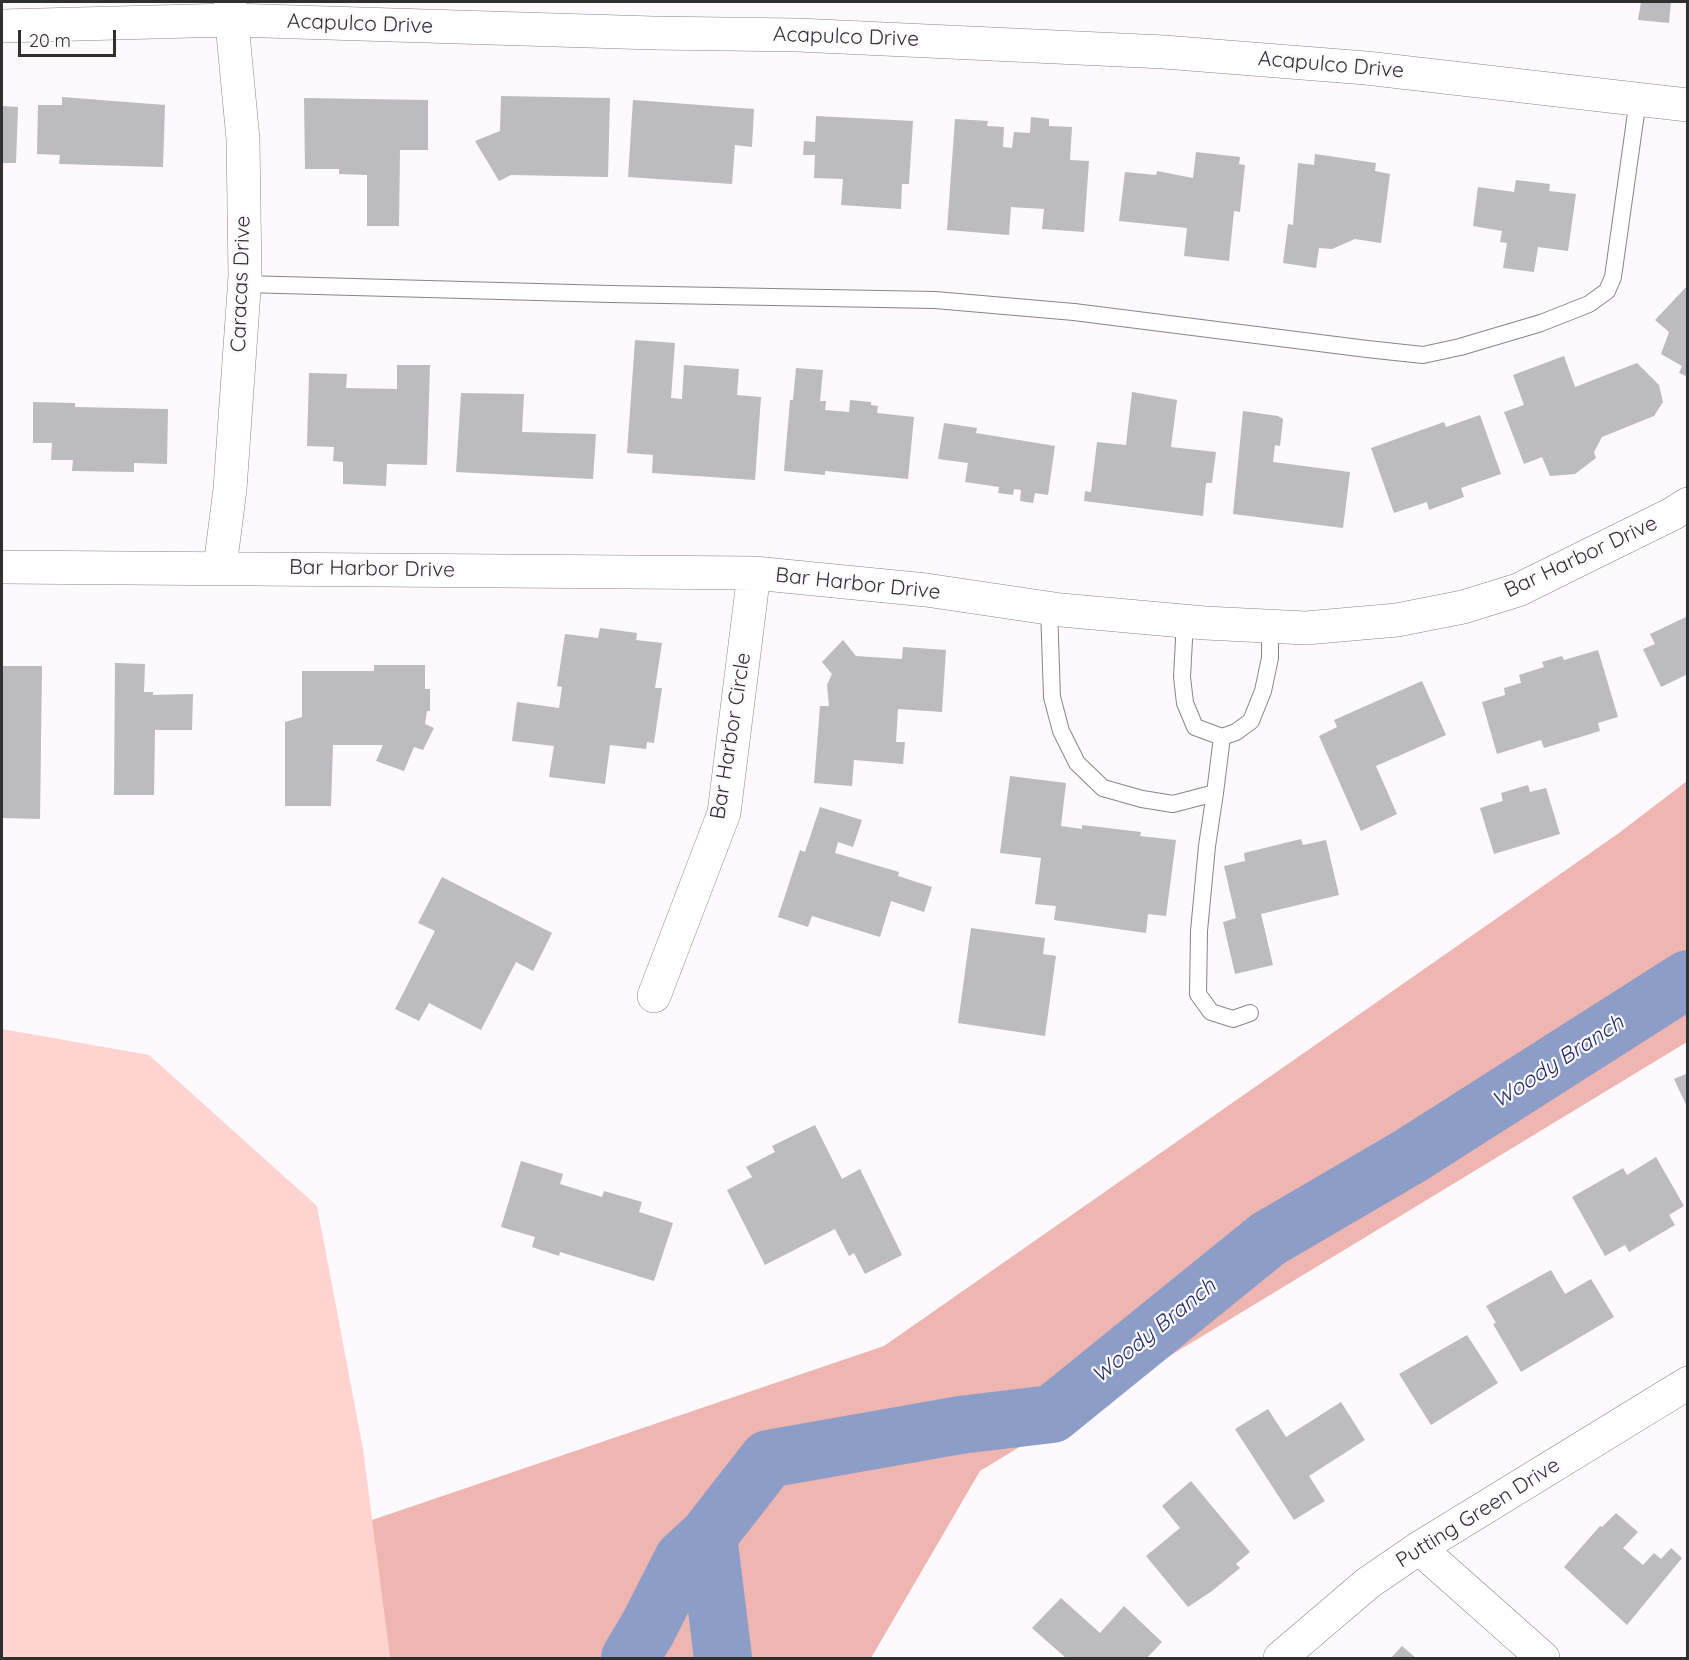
<!DOCTYPE html>
<html>
<head>
<meta charset="utf-8">
<style>
	body { margin:0 }
	#map { position:relative; width:1689px; height:1660px; overflow:hidden; background:#fdf9fd; font-family:Quicksand,sans-serif }
	canvas { display:block }
	.frame { position:absolute; inset:0; border:3px solid #313031; pointer-events:none }
	.scale { position:absolute; left:18px; top:30px; width:98px; height:27px; box-sizing:border-box; border:3px solid #313031; border-top:0; padding-left:8px; font-size:18px; line-height:21px; white-space:nowrap; color:#313031; -webkit-text-stroke:4px #fdf9fd; paint-order:stroke }
</style>
</head>
<body>
<div id="map">
<canvas width="1689" height="1660"></canvas>
<div class="frame"></div>
<div class="scale">20 m</div>
</div>
<script>
const ctx = document.querySelector('canvas').getContext('2d');
ctx.lineJoin = 'round';
function fill(path, color) {
  ctx.fillStyle = color;
  ctx.fill(path, 'evenodd');
}
function toPath(rows) {
  const path = new Path2D();
  for (const r of rows) {
    path.moveTo(r[0], r[1]);
    for (let i = 2; i < r.length; i += 2) path.lineTo(r[i], r[i + 1]);
  }
  return path;
}
function strokePath(path, color, width, dash) {
  ctx.strokeStyle = color;
  ctx.lineWidth = width;
  ctx.lineCap = dash ? 'butt' : 'round';
  ctx.setLineDash(dash || []);
  ctx.stroke(path);
}
function label(font, color, halo, rows, align = 'center') {
  ctx.font = font + ' Quicksand,sans-serif';
  ctx.lineWidth = 4.5;
  ctx.setLineDash([]);
  ctx.textBaseline = 'middle';
  ctx.strokeStyle = halo;
  ctx.fillStyle = color;
  for (const [text, x, y, turn = 0] of rows) {
    ctx.save();
    ctx.translate(x, y);
    ctx.rotate((+turn || 0) * Math.PI / 180);
    ctx.textAlign = isNaN(turn) ? turn : align;
    if (halo) ctx.strokeText(text, 0, 0);
    ctx.fillText(text, 0, 0);
    ctx.restore();
  }
}
fill(toPath([
	[2,1029,149,1055,317,1206,363,1449,390,1658,2,1658]
]), '#fed3d0');
fill(toPath([
	[1687,781,1687,1042,980,1471,871,1658,390,1658,372,1520,884,1346,1619,833]
]), '#eeb5b1');
strokePath(toPath([
	[708,1536,723,1658],
	[630,1658,648,1628,683,1559,708,1536,768,1459,960,1425,1052,1414,1268,1239,1410,1156,1688,979]
]), '#8c9dc8', 58);
fill(toPath([
	[1641,2,1671,2,1669,23,1638,20],
	[501,96,610,98,608,177,511,175,499,181,475,141,500,131],
	[62,97,165,105,163,167,59,164,60,155,37,154,38,105,62,105],
	[304,98,428,100,428,150,400,150,399,226,367,226,367,175,339,174,339,169,305,169],
	[633,100,754,109,752,147,735,145,732,184,628,177],
	[2,106,18,107,16,163,2,163],
	[816,116,913,121,909,184,902,184,901,209,841,205,843,179,814,178,815,155,803,155,804,141,815,142],
	[1031,117,1049,119,1049,126,1072,127,1070,160,1089,161,1084,232,1042,229,1044,209,1011,207,1009,235,947,230,955,119,988,121,987,126,1004,127,1003,147,1012,148,1014,132,1030,133],
	[1196,152,1240,157,1239,164,1245,165,1240,212,1234,211,1229,261,1184,256,1187,228,1119,221,1125,172,1156,175,1157,171,1193,178],
	[1315,154,1376,163,1375,171,1390,174,1381,243,1355,239,1332,249,1319,248,1316,268,1283,263,1288,224,1293,225,1298,163,1314,165],
	[1516,180,1550,184,1549,191,1576,194,1568,251,1538,247,1534,272,1503,268,1507,243,1500,242,1502,231,1473,226,1478,187,1514,192],
	[1688,285,1688,377,1679,373,1682,366,1661,354,1669,332,1655,320],
	[635,340,675,343,671,398,682,399,684,365,739,369,737,395,761,397,755,480,652,473,653,455,627,453],
	[1564,356,1575,387,1637,363,1659,385,1663,402,1654,416,1602,437,1594,452,1596,458,1575,474,1550,476,1542,457,1524,464,1504,412,1524,405,1513,375],
	[397,365,430,365,427,465,387,464,386,486,343,484,343,462,333,461,334,447,307,446,309,373,347,374,346,388,397,389],
	[796,368,823,370,820,401,826,401,825,410,849,412,850,400,871,402,871,405,878,406,877,413,914,417,908,479,825,471,825,475,784,471,790,400,793,400],
	[1132,392,1177,400,1171,447,1216,452,1212,483,1206,483,1203,516,1084,501,1085,491,1091,492,1097,442,1126,445],
	[461,393,524,394,522,432,596,434,593,479,456,472],
	[33,402,75,403,75,407,168,409,167,464,134,463,134,472,72,471,73,460,51,460,52,443,33,443],
	[1243,411,1278,416,1283,419,1280,446,1275,445,1273,462,1350,472,1343,528,1233,514],
	[1480,415,1501,474,1461,488,1464,497,1429,510,1427,502,1394,513,1371,448,1444,422,1446,427],
	[944,423,977,428,976,433,1055,446,1048,495,1035,493,1033,503,1020,501,1021,490,1014,489,1013,495,998,493,999,487,965,482,968,463,938,459],
	[1688,616,1688,678,1686,675,1661,687,1643,649,1655,644,1650,634],
	[600,628,637,633,636,640,662,643,655,688,662,688,654,743,647,742,646,749,610,745,605,784,549,777,554,746,512,741,517,702,559,708,562,687,557,686,565,634,598,638],
	[843,640,856,656,902,659,903,647,946,650,942,712,898,709,896,742,905,742,903,764,854,760,852,786,814,783,820,706,829,706,827,685,832,674,822,662],
	[1598,650,1618,717,1598,723,1600,731,1544,748,1541,740,1497,754,1482,702,1505,695,1504,688,1521,683,1519,675,1544,667,1542,662,1562,656,1564,660],
	[115,663,145,664,144,692,153,692,153,695,193,694,192,730,155,730,154,795,114,795],
	[374,665,425,665,425,689,430,689,430,711,427,711,425,724,434,728,423,750,414,747,404,771,376,761,383,745,333,745,331,806,285,806,285,722,302,717,302,671,374,671],
	[2,666,42,666,40,819,2,818],
	[1422,681,1446,735,1376,766,1397,814,1361,831,1319,736,1337,727,1334,720],
	[1010,776,1066,783,1061,826,1082,829,1082,825,1141,832,1140,836,1176,840,1166,916,1148,914,1146,933,1054,920,1056,906,1035,904,1041,858,1000,853],
	[1528,785,1530,792,1546,788,1560,834,1494,854,1480,808,1503,801,1501,793],
	[820,807,862,820,853,847,838,842,835,853,899,872,898,876,932,887,924,912,891,901,880,937,812,916,808,927,778,917,800,850,805,852],
	[1301,839,1303,845,1326,840,1339,895,1261,914,1273,965,1235,974,1223,922,1236,918,1224,866,1245,861,1244,853],
	[442,877,552,933,533,971,516,962,481,1030,429,1003,419,1021,395,1009,435,931,418,923],
	[971,928,1045,938,1043,954,1056,956,1045,1036,958,1023],
	[1688,1073,1688,1109,1674,1079],
	[815,1125,842,1179,860,1169,902,1255,865,1274,854,1253,849,1256,835,1229,765,1265,727,1190,752,1177,746,1167,775,1152,772,1146],
	[1656,1157,1684,1206,1669,1215,1675,1225,1629,1252,1625,1245,1605,1256,1572,1197,1623,1168,1627,1175],
	[521,1161,563,1174,560,1184,602,1197,604,1191,642,1202,639,1212,673,1223,654,1281,560,1252,559,1256,532,1247,535,1237,501,1227],
	[1551,1270,1565,1294,1591,1279,1614,1317,1521,1372,1493,1324,1496,1323,1486,1306],
	[1467,1335,1498,1383,1431,1425,1399,1374],
	[1341,1402,1365,1440,1309,1476,1325,1501,1294,1520,1235,1429,1268,1409,1286,1437],
	[1191,1481,1250,1552,1236,1564,1240,1568,1212,1591,1188,1607,1146,1556,1180,1528,1162,1506],
	[1616,1513,1638,1532,1623,1548,1643,1565,1654,1553,1661,1559,1671,1548,1682,1558,1627,1625,1564,1567,1600,1526,1602,1527],
	[1061,1598,1100,1633,1124,1606,1162,1642,1147,1658,1066,1658,1032,1628],
	[1402,1646,1416,1658,1391,1658]
]), '#bcbbbf');
const service = toPath([
	[244,284,610,294,935,300,1074,312,1367,349,1423,355,1460,347,1541,323,1589,304,1607,291,1613,277,1638,99],
	[1049,608,1052,697,1061,731,1077,763,1103,788,1142,799,1173,804,1215,793,1222,737,1236,732,1251,721,1263,691,1270,658,1270,626],
	[1185,621,1182,677,1185,703,1195,727,1222,737],
	[1215,793,1207,846,1199,931,1198,994,1211,1012,1233,1019,1250,1013]
]);
const minor = toPath([
	[2,26,231,20,653,33,798,35,1164,52,1366,68,1688,105],
	[2,567,754,573,926,590,1061,610,1205,623,1306,628,1397,620,1463,607,1518,590,1672,514,1688,504],
	[220,567,230,489,245,276,243,139,230,2],
	[654,996,724,813,754,573],
	[1419,1548,1543,1658],
	[1280,1658,1368,1583,1419,1548,1688,1383]
]);
strokePath(service, '#888588', 18);
strokePath(minor, '#888588', 34);
strokePath(service, '#fff', 16);
strokePath(minor, '#fff', 33);
label('21px', '#313031', '#fdf9fd', [
	["Acapulco Drive",360,24,2],
	["Acapulco Drive",846,37,2],
	["Acapulco Drive",1331,65,5],
	["Caracas Drive",241,284,-88],
	["Bar Harbor Drive",1581,557,-25],
	["Bar Harbor Drive",372,569,1],
	["Bar Harbor Drive",858,584,6],
	["Bar Harbor Circle",731,736,-81],
	["Putting Green Drive",1478,1513,-32]
]);
label('italic 22px', '#203066', '#fdf9fd', [
	["Woody Branch",1558,1062,-33],
	["Woody Branch",1154,1331,-39]
]);
</script>
</body>
</html>
